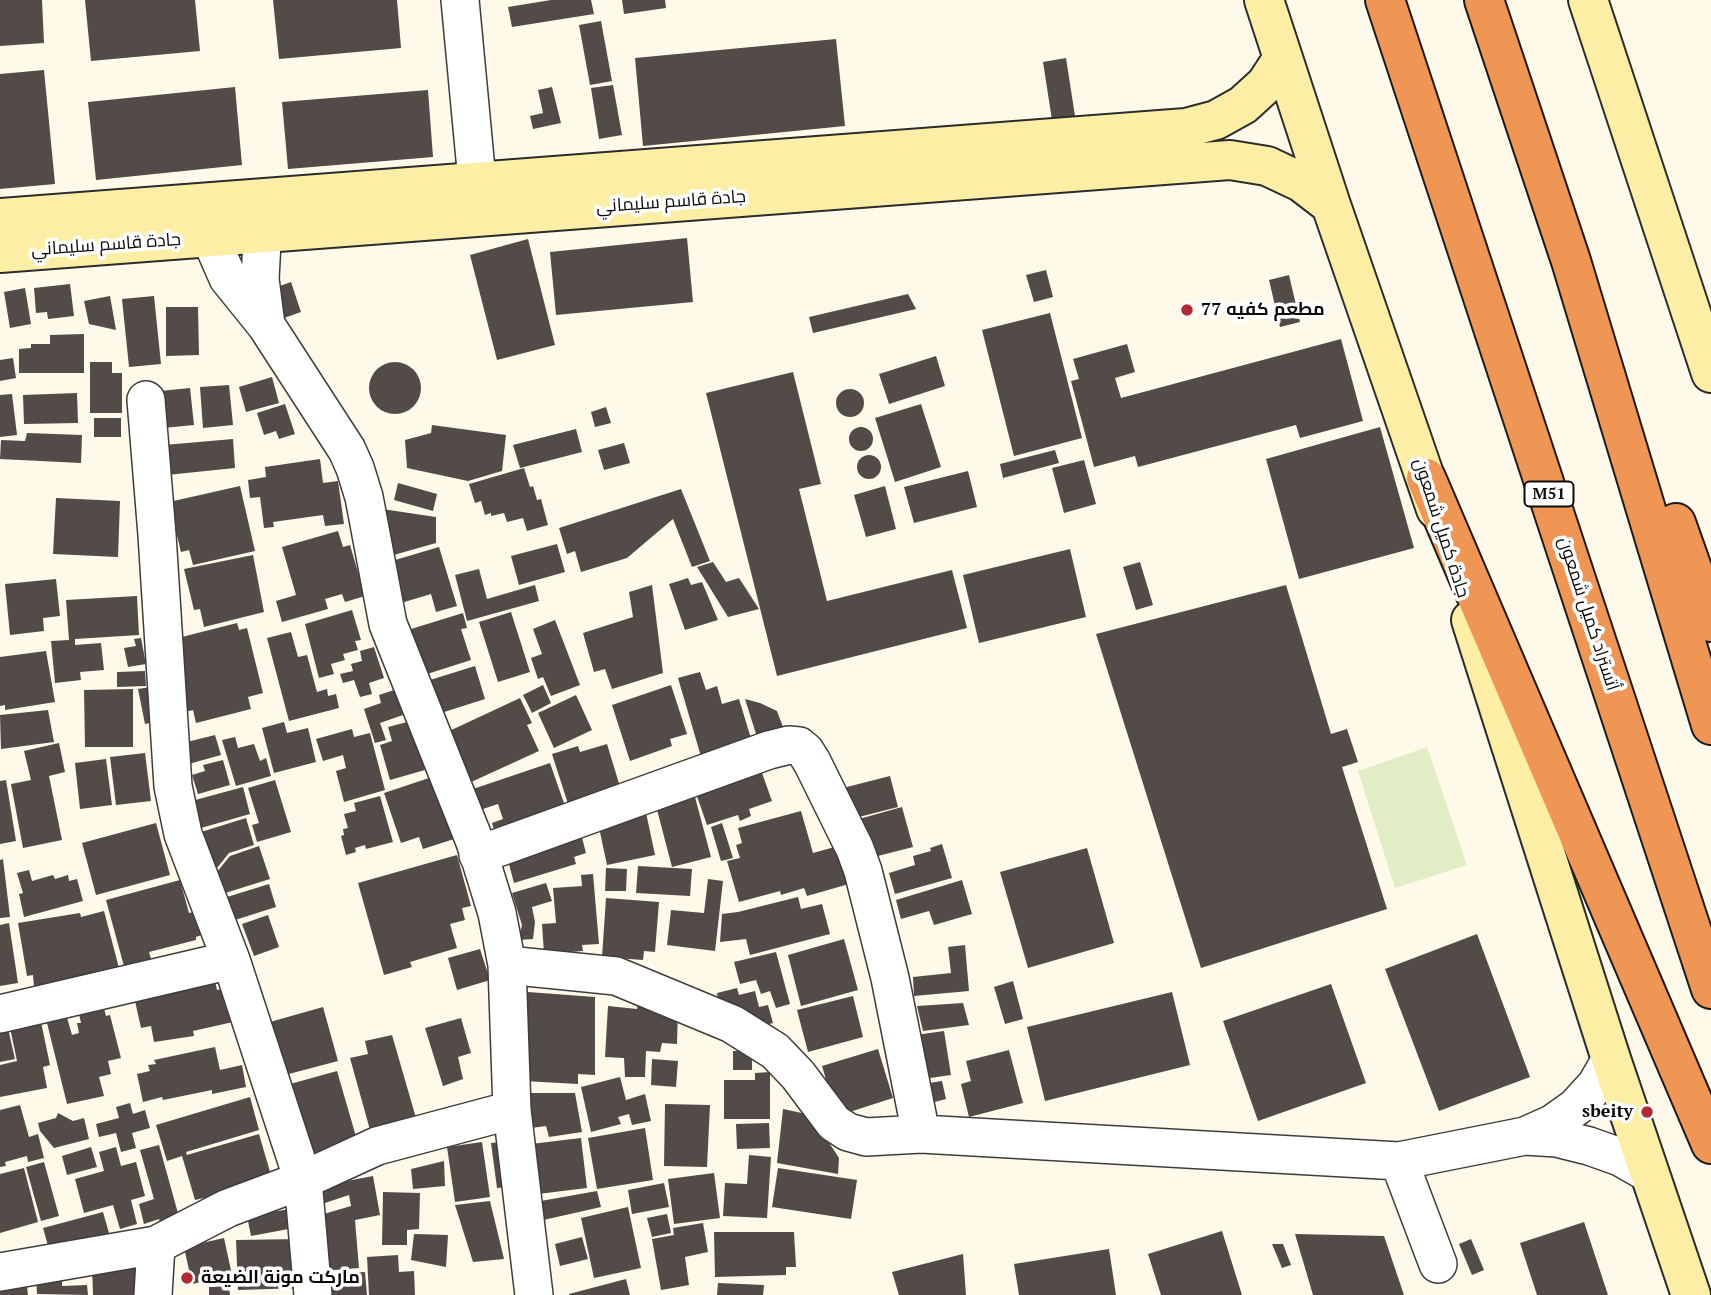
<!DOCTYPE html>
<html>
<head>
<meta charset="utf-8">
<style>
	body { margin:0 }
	canvas { display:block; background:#fef9e8 }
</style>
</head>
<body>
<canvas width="1711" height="1295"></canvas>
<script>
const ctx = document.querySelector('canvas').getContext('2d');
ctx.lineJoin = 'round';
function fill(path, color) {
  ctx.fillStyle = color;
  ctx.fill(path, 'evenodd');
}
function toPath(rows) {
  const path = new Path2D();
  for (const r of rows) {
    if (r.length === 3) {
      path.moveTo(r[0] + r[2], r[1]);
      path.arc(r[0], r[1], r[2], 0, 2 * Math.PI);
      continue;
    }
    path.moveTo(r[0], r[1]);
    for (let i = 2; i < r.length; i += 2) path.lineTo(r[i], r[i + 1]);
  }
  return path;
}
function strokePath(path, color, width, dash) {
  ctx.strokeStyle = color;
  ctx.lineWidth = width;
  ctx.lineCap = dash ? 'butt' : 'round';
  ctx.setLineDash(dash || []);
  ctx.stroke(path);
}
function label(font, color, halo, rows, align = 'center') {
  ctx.font = font + ' "PT Serif",Cairo,serif';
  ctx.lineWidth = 7;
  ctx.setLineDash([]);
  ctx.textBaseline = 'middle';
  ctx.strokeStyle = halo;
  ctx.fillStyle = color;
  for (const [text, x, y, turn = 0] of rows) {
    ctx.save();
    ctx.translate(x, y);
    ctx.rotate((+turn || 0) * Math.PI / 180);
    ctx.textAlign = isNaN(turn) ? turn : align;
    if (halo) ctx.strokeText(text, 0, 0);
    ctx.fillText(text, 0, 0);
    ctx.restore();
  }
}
fill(toPath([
	[1427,747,1467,865,1395,888,1358,771]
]), '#e1eec5');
fill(toPath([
	[0,0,42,0,44,43,0,46],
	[85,0,195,0,200,51,91,61],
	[273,0,397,0,401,48,279,59],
	[551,0,591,0,594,14,512,27,508,7],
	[622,0,665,0,666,8,624,14],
	[601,21,612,81,590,85,579,25],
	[836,39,845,126,643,146,635,58],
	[1066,58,1075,116,1052,120,1043,62],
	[44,70,55,184,0,189,0,74],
	[613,85,622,135,599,139,591,88],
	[235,87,242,165,96,180,88,102],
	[552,87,561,123,533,129,530,116,543,113,538,90],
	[428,90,433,157,288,169,282,102],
	[687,238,693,302,556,315,550,252],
	[528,239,555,345,497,360,470,255],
	[1046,270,1053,297,1034,302,1026,275],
	[1289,275,1300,322,1280,327,1269,280],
	[291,282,301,312,284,318,274,288],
	[70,284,74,316,48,319,47,312,36,313,34,288],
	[25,288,31,324,10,328,4,292],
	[908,294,916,309,813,333,809,317],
	[110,296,116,330,89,324,84,301],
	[154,296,161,364,129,367,122,299],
	[166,307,198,307,199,355,166,356],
	[1050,313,1082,438,1014,456,982,330],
	[84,334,84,373,19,373,19,349,31,348,31,344,50,344,50,335],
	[1341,339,1363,421,1300,438,1296,425,1138,467,1135,456,1094,467,1071,381,1079,379,1073,359,1127,344,1135,372,1115,378,1121,398],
	[936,356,945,386,889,404,879,374],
	[13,358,16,378,0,381,0,360],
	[90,362,112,362,112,373,122,373,122,413,90,413],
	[395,388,26],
	[793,372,821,484,799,489,827,601,952,570,967,628,777,676,706,393],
	[272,377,279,403,246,412,239,387],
	[229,385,233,425,203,428,200,387],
	[190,388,194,425,163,428,160,391],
	[850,403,14],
	[77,393,78,423,24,424,23,395],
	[12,394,17,435,0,437,0,395],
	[285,404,295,434,279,439,276,431,264,435,257,413],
	[921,404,941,467,895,482,875,418],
	[606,407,611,423,595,427,591,412],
	[94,418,121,418,121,437,94,437],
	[432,425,506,435,502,471,468,481,407,468,405,440,431,433],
	[861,439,12],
	[1380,427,1414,548,1299,579,1266,459],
	[576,429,582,452,520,468,513,445],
	[27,433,82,435,81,463,0,459,1,440,25,441],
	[233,439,235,468,167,475,164,445],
	[624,443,630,463,604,470,598,450],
	[1055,450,1059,463,1003,478,1000,464],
	[869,467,12],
	[320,459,323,483,338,481,344,524,325,526,323,515,273,522,274,527,264,528,260,497,250,498,248,480,266,477,265,467],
	[1084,460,1096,504,1064,513,1052,468],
	[524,468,530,487,533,486,537,500,541,499,548,525,527,531,523,518,507,522,504,513,491,516,491,513,485,515,481,501,475,503,469,484],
	[968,471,977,507,914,523,904,487],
	[398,483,437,494,433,511,394,500],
	[240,486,255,551,193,565,189,550,181,552,169,502],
	[885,486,896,529,866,537,854,495],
	[681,489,710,561,692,567,673,519,627,558,581,572,575,551,567,554,559,528],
	[56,498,120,501,118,557,53,554],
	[382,509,436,517,436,543,383,558],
	[338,531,343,547,350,545,365,596,345,602,342,594,325,599,328,609,282,622,276,601,296,595,282,547],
	[557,544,565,572,519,585,511,556],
	[439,547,457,606,436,612,431,594,401,603,385,563],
	[1070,549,1086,617,979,643,963,575],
	[253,555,264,612,204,627,200,609,194,610,184,569],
	[713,562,726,582,739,578,759,609,728,617,697,567],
	[1140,562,1153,605,1136,610,1123,567],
	[479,569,487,599,535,585,539,601,467,621,455,575],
	[688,578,691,585,702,582,718,620,685,630,669,584],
	[56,579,60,616,43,618,44,631,10,635,5,584],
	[652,585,663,673,612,689,605,669,594,672,583,633,633,617,629,592],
	[1286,585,1331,734,1347,729,1358,762,1342,767,1387,909,1201,968,1096,634],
	[137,596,139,635,75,639,75,645,101,643,104,670,80,672,81,680,55,683,51,641,69,640,66,600],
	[352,610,361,640,355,641,358,650,343,654,345,660,331,664,334,674,319,678,305,624],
	[511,612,530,672,498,682,479,622],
	[463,613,467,628,461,629,471,660,424,675,411,629],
	[555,620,580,685,551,696,543,677,538,679,531,658,542,654,533,629],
	[237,623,239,630,247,628,263,693,248,697,251,709,196,723,193,710,185,712,174,639],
	[291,632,298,657,307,655,317,692,327,689,328,696,336,694,339,708,289,721,267,638],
	[141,638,146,664,128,667,124,648,136,646,134,639],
	[374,647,384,678,369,683,372,694,360,697,354,680,343,683,340,674,353,671,351,664,362,661,360,651],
	[46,651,55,702,5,710,5,705,0,706,0,657],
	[475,666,485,699,441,713,430,680],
	[145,671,146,686,117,687,117,672],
	[700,672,706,690,717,686,722,704,739,699,753,745,702,760,678,678],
	[543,685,551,703,532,713,523,695],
	[671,685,687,734,670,739,672,746,630,761,612,705],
	[157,686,164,720,145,724,138,689],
	[133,689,133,747,85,747,84,690],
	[394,690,403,715,380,723,386,740,375,743,364,709,381,703,379,695],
	[576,695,592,730,554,748,538,713],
	[520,698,532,723,527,725,539,751,469,783,445,733],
	[745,699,760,703,777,711,783,727,757,737],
	[48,710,54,742,1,749,0,715],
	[411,721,425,770,390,780,380,745,392,741,388,727],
	[284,722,287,733,308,728,316,762,274,773,262,728],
	[352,729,354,737,370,733,385,790,344,802,336,771,346,768,343,755,323,761,316,739],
	[215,735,221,755,185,765,179,744],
	[235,737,238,748,254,744,260,761,266,758,271,776,236,786,222,740],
	[59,743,65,772,49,776,62,840,23,848,11,784,31,780,24,751],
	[607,744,621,790,569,807,552,754,578,746,580,752],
	[145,753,151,801,116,805,110,757],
	[106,759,112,805,80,809,75,763],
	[757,759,772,801,749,809,751,816,740,821,738,815,707,825,692,782],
	[223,760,230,785,198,794,192,775,205,771,203,765],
	[550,763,565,806,494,830,492,823,503,819,498,804,480,810,473,789],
	[438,775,454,839,423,849,419,837,401,843,384,793],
	[890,776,898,807,851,819,843,788],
	[6,780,16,841,0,844,0,781],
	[275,780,291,832,257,842,252,825,259,823,248,788],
	[243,787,250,814,201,828,188,802],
	[380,796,393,842,366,849,365,845,355,848,356,852,346,855,341,836,344,835,343,829,348,828,344,814,356,811,354,803],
	[695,797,711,857,672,867,655,802],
	[902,807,913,847,870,858,859,819],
	[645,808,655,855,607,865,597,818],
	[801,811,813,853,838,846,849,884,807,896,804,888,781,895,780,891,739,902,727,861,740,858,736,845,742,843,738,828],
	[246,818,254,845,229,853,213,873,201,832],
	[156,823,170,875,96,895,82,843],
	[722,823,733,858,721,861,711,827],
	[580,830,586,853,574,857,576,864,514,883,507,857],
	[942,844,952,878,895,894,889,873,915,865,913,856,931,851,930,848],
	[259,846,270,879,222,894,216,873,230,856],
	[1087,848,1114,943,1028,968,1000,872],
	[457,855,471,906,462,908,465,920,450,924,457,948,410,962,412,967,384,975,358,883],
	[3,859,10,917,0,918,0,860],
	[638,866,692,869,690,896,636,893],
	[606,868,627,869,626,891,605,891],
	[29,870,32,881,53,875,55,879,68,875,69,881,77,879,83,901,24,917,19,894,23,893,17,873],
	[593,874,599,944,582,945,583,951,544,954,542,924,556,923,553,888,582,886,581,875],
	[708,879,723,881,715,951,667,945,671,910,704,913],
	[180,880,189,913,201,910,207,933,196,937,196,940,149,952,152,962,125,970,106,900],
	[962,880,972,914,934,925,929,911,901,919,896,900],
	[546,883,552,901,532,907,535,922,533,939,518,940,522,925,512,893],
	[269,884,276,907,235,920,227,897],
	[798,897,801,909,822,904,830,934,750,955,746,939,720,942,722,914,738,912],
	[606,898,659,902,655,952,644,951,643,960,602,957],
	[104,911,119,968,85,978,34,986,33,975,27,976,18,923,80,913,81,917],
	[268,915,279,947,254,956,242,924],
	[9,923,18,983,0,986,0,925],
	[1477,934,1530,1077,1439,1111,1385,969],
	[844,939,858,990,801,1006,788,955],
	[965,945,969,991,914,996,913,977,951,973,948,947],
	[480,949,490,980,457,990,448,958],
	[776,952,790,1004,776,1008,770,991,761,994,756,980,740,984,734,962],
	[214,976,217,990,226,988,233,1022,193,1031,194,1036,154,1042,151,1026,141,1028,135,1001,152,997,150,990],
	[1013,981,1023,1019,1005,1024,994,987],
	[1331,984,1366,1083,1258,1121,1223,1021],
	[737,988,739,995,755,991,759,1007,768,1005,773,1023,759,1027,719,1006,717,993],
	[528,992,595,997,595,1075,578,1074,578,1084,524,1081],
	[1172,992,1190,1065,1045,1101,1027,1027],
	[853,996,863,1037,808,1052,797,1010],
	[638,1001,678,1008,677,1044,662,1043,660,1052,646,1051,645,1077,625,1077,624,1058,605,1057,608,1006,637,1009],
	[963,1003,969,1025,923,1031,917,1006],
	[323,1007,338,1061,285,1075,270,1022],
	[104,1008,106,1016,110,1015,121,1058,108,1061,111,1074,99,1077,104,1096,67,1104,46,1019,66,1014,72,1035,79,1033,77,1023,81,1023,79,1014],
	[461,1018,471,1053,458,1057,463,1079,443,1086,425,1028],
	[41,1022,50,1065,43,1067,47,1088,0,1097,0,1065,17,1061,9,1023],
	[7,1024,15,1059,0,1062,0,1025],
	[944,1031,951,1075,923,1079,916,1035],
	[392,1035,416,1118,370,1130,350,1058,368,1054,365,1041],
	[215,1047,220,1070,242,1065,246,1087,212,1094,212,1090,163,1100,162,1097,143,1102,137,1074,150,1071,148,1065,156,1064,154,1060],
	[878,1049,893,1098,837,1116,822,1066],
	[1009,1050,1023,1103,969,1117,961,1084,971,1081,966,1061],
	[733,1051,752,1051,752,1070,733,1070],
	[652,1059,678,1061,676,1087,651,1085],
	[337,1071,357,1140,303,1156,283,1086],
	[770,1072,770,1119,724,1119,724,1080,755,1080,755,1073],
	[620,1077,626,1100,645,1094,651,1121,632,1125,629,1114,618,1117,621,1124,591,1132,581,1087],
	[942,1081,946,1099,927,1104,923,1084],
	[528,1093,575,1093,582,1132,549,1137,546,1126,524,1129],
	[250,1097,259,1130,186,1152,187,1155,259,1134,273,1182,195,1200,182,1156,167,1161,156,1125],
	[130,1103,133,1114,145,1110,150,1128,132,1133,136,1148,121,1152,116,1133,99,1137,96,1124,119,1118,116,1107],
	[665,1104,710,1105,707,1167,664,1166],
	[20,1105,29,1137,38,1134,44,1158,28,1162,27,1156,5,1162,6,1166,0,1167,0,1110],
	[783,1109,811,1115,839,1158,838,1174,777,1163],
	[58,1113,73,1121,84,1118,89,1139,54,1148,40,1131,38,1123,56,1118],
	[769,1123,770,1148,737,1149,736,1124],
	[645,1128,653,1180,597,1189,588,1138],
	[581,1138,587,1188,538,1194,531,1144],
	[511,1141,517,1186,497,1188,491,1143],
	[482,1142,490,1197,455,1202,447,1147],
	[159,1145,181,1224,162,1229,159,1219,144,1224,139,1204,154,1199,140,1150],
	[91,1147,97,1167,67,1175,62,1156],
	[116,1147,121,1166,136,1162,145,1196,131,1200,137,1224,120,1229,113,1205,84,1213,75,1179,104,1171,99,1152],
	[749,1155,771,1157,767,1218,723,1216,725,1183,747,1184],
	[444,1161,445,1186,413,1189,411,1169],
	[44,1162,59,1216,41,1221,26,1167],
	[24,1168,38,1222,0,1233,0,1174],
	[778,1168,857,1180,851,1219,772,1207],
	[714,1173,720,1218,674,1224,668,1179],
	[373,1176,380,1215,355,1220,359,1268,322,1271,317,1216,351,1206,349,1195,316,1206,311,1190,346,1179,347,1181],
	[664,1183,669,1207,632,1214,628,1190],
	[597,1191,601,1207,539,1221,535,1202],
	[383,1192,420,1193,419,1229,407,1230,407,1245,382,1245],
	[490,1201,504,1259,473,1262,455,1205],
	[628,1207,641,1268,594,1278,581,1218],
	[296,1208,299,1227,251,1236,247,1216],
	[103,1212,109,1233,49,1249,43,1228],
	[667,1214,671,1233,652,1237,647,1218],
	[1584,1222,1608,1295,1537,1295,1520,1243],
	[703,1223,708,1252,685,1257,689,1285,661,1290,652,1239,674,1235,673,1228],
	[1222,1231,1242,1295,1161,1295,1148,1254],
	[714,1232,794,1232,796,1267,786,1267,786,1275,715,1277],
	[414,1234,448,1235,446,1267,411,1260],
	[1295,1234,1384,1236,1404,1295,1313,1295],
	[582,1237,588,1259,560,1266,555,1244],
	[224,1238,232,1275,192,1284,184,1247],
	[300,1239,301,1288,238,1290,236,1240],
	[1471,1239,1484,1270,1472,1275,1459,1244],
	[1272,1244,1283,1244,1291,1265,1282,1268],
	[1109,1249,1116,1295,1019,1295,1014,1264],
	[963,1254,966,1295,899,1295,892,1272],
	[398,1255,399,1272,414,1271,415,1295,369,1295,367,1257],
	[136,1264,137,1295,93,1295,92,1266],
	[365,1272,367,1295,321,1295,320,1275],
	[62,1274,62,1286,87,1285,88,1295,37,1294,36,1276],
	[26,1278,28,1295,0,1295,0,1281],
	[626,1279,630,1295,569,1295,569,1294],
	[718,1283,764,1285,763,1295,717,1295],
	[229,1286,230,1295,209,1295,209,1287]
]), '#524b47');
const street = toPath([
	[460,0,480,212],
	[264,204,260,279,266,325],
	[205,207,210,237,228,278,266,325,347,450,355,468,364,497,388,624,475,842,497,913,507,965,512,1110,534,1295],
	[146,400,157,535,173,786,183,834,231,960,303,1180,313,1295],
	[478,855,769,750,789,745,799,746,805,751,812,762,855,849,863,871,890,978,921,1134],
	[507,965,616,976,732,1024,775,1051,798,1075,834,1123,848,1132,866,1137,921,1134,1399,1161,1525,1136,1552,1124,1576,1107,1596,1085,1611,1059],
	[0,1014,231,960],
	[1525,1136,1557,1138,1589,1146,1620,1157,1648,1173],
	[1399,1161,1438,1264],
	[0,1272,156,1245,228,1208,303,1180,377,1146,512,1110],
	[153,1295,156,1245]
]);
const secondary = toPath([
	[1264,0,1331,205,1436,509],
	[1588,0,1711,373],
	[0,218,1186,128,1216,120,1243,105,1266,84,1283,58],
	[0,253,1230,160,1267,166,1301,182,1331,205],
	[1471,620,1611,1059,1691,1295]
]);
const highway = toPath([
	[1385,0,1711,989],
	[1484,0,1571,261,1711,725],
	[1426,478,1711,1144],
	[1676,523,1711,622]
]);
strokePath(street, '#3d3d3d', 40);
strokePath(secondary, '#2c2c2c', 42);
strokePath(highway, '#1b1b1b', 42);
strokePath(street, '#fff', 37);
strokePath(secondary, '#fcefa5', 38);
strokePath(highway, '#ef9655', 38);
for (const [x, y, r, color] of [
	[1187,310,7,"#b42834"],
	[1647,1112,7,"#b42834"],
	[187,1278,7,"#b42834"]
]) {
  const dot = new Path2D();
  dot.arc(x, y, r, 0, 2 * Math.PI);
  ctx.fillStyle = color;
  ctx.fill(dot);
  strokePath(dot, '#fff', 2.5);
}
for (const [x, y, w] of [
	[1549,494,49]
]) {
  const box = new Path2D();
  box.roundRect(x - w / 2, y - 12.5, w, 25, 5);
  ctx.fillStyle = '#fff';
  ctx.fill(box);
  strokePath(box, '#0a0a0a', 2);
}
label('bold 16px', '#0a0a0a', null, [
	["M51",1549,494]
]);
label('18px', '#0a0a0a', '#fff', [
	["جادة قاسم سليماني",671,202,-4],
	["جادة قاسم سليماني",106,245,-4],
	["جادة كميل شمعون",1441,528,72],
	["أتستراد كميل شمعون",1588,614,72]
]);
label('bold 18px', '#0a0a0a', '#fff', [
	["مطعم كفيه 77",1201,310],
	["sbeity",1633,1112,"right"],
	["ماركت مونة الضيعة",201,1278]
], 'left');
</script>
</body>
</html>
